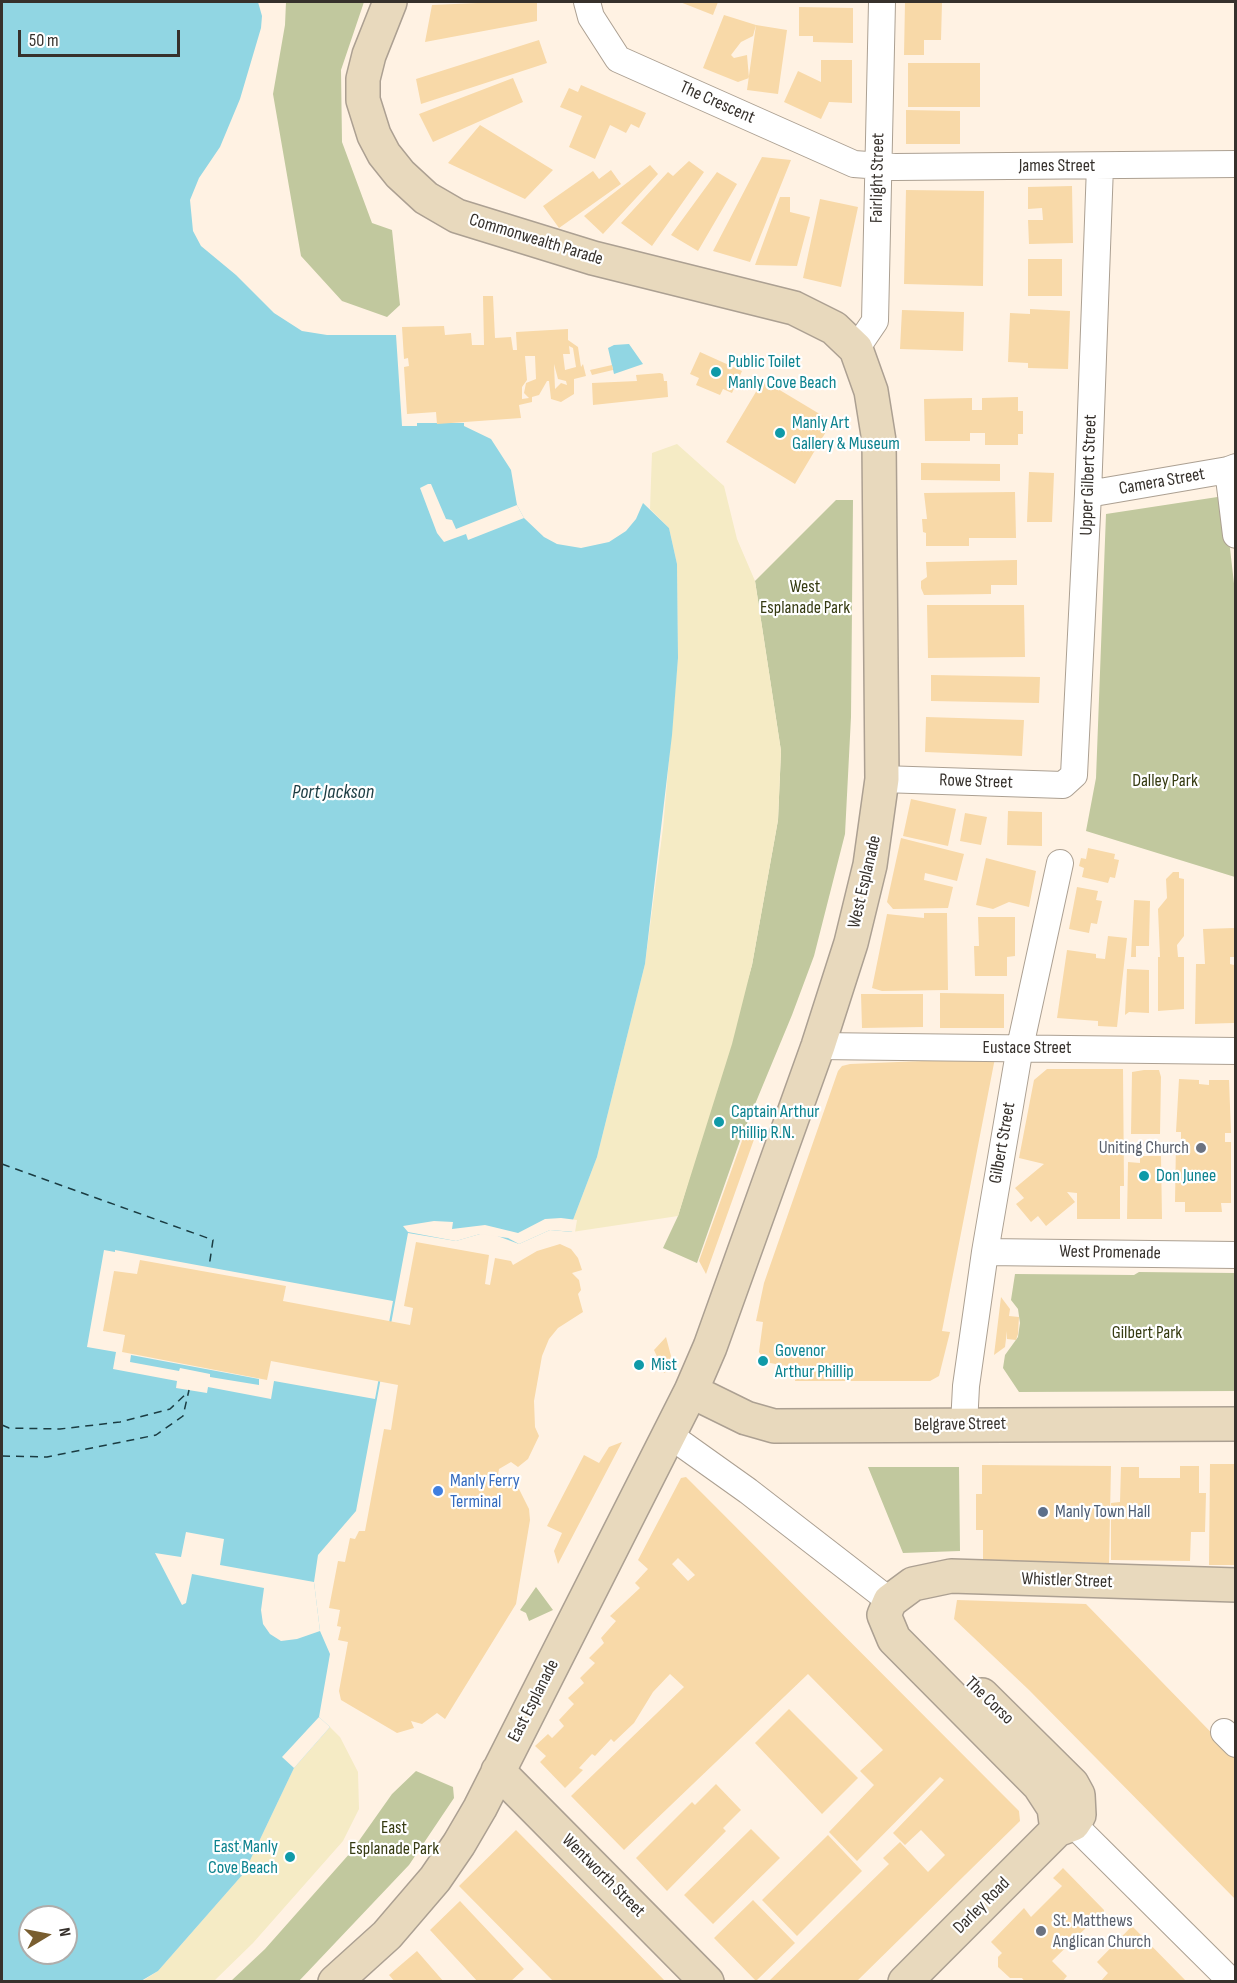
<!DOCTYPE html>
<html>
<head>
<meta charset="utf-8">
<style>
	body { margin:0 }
	#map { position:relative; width:1237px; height:1983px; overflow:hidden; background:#fff2e3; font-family:"Sofia Sans Condensed",sans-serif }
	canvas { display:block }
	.frame { position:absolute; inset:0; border:3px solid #36312c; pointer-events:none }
	.north { position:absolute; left:18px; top:1905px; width:60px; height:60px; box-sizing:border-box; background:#fff; border:2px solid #afadab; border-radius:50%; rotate:80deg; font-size:16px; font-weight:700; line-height:24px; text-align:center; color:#36312c }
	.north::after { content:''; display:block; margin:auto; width:21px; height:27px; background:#795e30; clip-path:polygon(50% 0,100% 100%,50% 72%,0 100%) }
	.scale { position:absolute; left:18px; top:30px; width:162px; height:27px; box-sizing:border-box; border:3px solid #36312c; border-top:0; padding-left:8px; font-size:18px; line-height:21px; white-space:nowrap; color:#36312c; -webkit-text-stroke:4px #fff; paint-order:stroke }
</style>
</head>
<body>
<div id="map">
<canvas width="1237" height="1983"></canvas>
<div class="frame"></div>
<div class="north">N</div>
<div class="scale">50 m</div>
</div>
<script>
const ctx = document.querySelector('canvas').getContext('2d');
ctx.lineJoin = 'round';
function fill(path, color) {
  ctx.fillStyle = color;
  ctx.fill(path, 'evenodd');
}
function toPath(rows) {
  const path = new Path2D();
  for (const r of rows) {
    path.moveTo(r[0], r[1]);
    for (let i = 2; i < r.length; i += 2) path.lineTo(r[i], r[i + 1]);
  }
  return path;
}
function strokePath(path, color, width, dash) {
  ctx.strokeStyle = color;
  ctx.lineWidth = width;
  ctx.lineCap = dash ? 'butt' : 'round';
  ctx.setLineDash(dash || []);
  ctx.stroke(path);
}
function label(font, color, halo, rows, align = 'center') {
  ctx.font = font + ' "Sofia Sans Condensed",sans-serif';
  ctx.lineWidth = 4.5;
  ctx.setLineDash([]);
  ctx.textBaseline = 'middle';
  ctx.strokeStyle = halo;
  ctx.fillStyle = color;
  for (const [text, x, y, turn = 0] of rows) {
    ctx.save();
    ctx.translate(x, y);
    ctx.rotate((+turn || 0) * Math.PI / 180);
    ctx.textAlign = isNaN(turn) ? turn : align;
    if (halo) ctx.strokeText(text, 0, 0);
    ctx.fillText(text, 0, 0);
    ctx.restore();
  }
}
fill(toPath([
	[286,2,364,2,341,70,342,142,372,223,392,230,400,305,387,317,342,301,301,256,273,94,285,25],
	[1224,496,1236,601,1235,877,1086,831,1096,778,1106,514],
	[836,500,853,500,851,717,845,834,814,956,792,1015,741,1138,697,1263,663,1248,678,1216,752,965,778,820,781,751,755,581],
	[1139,1272,1235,1273,1235,1391,1019,1392,1003,1368,1005,1355,1018,1337,1020,1323,1018,1309,1011,1300,1015,1274,1134,1275],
	[868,1467,959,1467,960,1551,903,1553],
	[536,1587,553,1610,529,1621,526,1613,520,1610],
	[416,1771,453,1787,454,1798,409,1865,299,1981,231,1981,265,1949,351,1852,392,1794]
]), '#c1c89e');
fill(toPath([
	[677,444,724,486,737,539,755,581,781,751,778,820,752,965,732,1044,678,1216,572,1232,573,1220,597,1157,645,964,663,828,678,658,677,564,669,528,650,509,652,453],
	[330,1727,340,1737,358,1772,359,1809,343,1841,253,1943,214,1981,141,1982,158,1971,244,1873,294,1768]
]), '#f5ebc5');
fill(toPath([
	[2,2,258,2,262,16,261,28,240,99,220,147,199,178,190,200,193,231,201,246,236,275,274,313,302,331,327,335,396,335,402,426,417,426,417,423,464,423,464,426,491,439,511,470,517,505,524,518,544,537,557,544,581,548,609,542,626,531,636,519,643,503,669,528,677,564,678,658,672,735,645,964,597,1157,573,1220,572,1232,550,1230,519,1244,492,1234,480,1234,456,1241,408,1233,356,1511,318,1555,314,1582,320,1631,330,1654,319,1717,330,1727,294,1768,244,1873,158,1971,141,1981,2,1982],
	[30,1917,66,1917,66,1953,30,1953],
	[629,344,643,364,614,374,608,348,614,345]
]), '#91d6e3');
fill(toPath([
	[428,484,431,484,446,519,452,520,456,529,517,505,524,518,468,540,466,534,444,542,437,533,420,488],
	[561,1218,577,1220,575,1232,550,1230,519,1244,508,1238,480,1234,456,1241,408,1232,403,1226,434,1221,453,1222,452,1229,485,1225,518,1233,545,1219],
	[104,1250,115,1252,115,1250,393,1301,375,1399,274,1381,271,1399,208,1387,207,1393,176,1388,177,1381,113,1369,116,1352,87,1347],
	[131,1355,259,1379,259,1385,210,1377,210,1374,180,1368,179,1371,130,1362],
	[186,1532,224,1539,220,1565,314,1582,320,1631,297,1639,281,1641,270,1634,263,1624,261,1610,264,1588,192,1574,186,1603,182,1605,155,1553,181,1557],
	[319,1717,330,1727,294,1768,282,1757]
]), '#fff2e3');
strokePath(toPath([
	[2,1164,213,1240,209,1267],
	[2,1425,9,1428,60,1429,120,1422,170,1409,189,1391],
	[2,1456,47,1457,156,1435,183,1416,189,1390]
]), '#1b3c42', 1.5, [8, 6]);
fill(toPath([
	[500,2,537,2,537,21,425,42,432,5],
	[680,2,718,2,713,15],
	[905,2,942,2,941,40,924,40,924,55,904,55],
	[799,7,853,8,853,43,813,42,813,36,799,36],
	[724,15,756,25,787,30,778,94,747,90,756,25,753,36,741,42,731,55,734,58,747,55,749,78,738,82,703,68],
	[539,40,547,63,421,104,416,79],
	[821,60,852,60,852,103,829,102,821,119,784,102,798,71,821,82],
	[908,63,980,63,980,107,908,107],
	[513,78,523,102,433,142,419,114],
	[581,85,646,113,639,128,631,124,626,133,610,125,595,159,569,147,582,116,560,107,569,88,578,92],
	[906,110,960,111,960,144,906,144],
	[480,125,553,170,525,199,448,163],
	[762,157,791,160,750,262,713,251],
	[689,161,704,172,652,246,621,223,668,172,673,176],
	[650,165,658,174,603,234,584,216],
	[611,170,621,184,559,228,543,206,593,171,599,179],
	[717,172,737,184,698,251,671,235],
	[1072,186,1073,243,1029,244,1028,220,1043,220,1042,208,1028,209,1028,187],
	[906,190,984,191,983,286,904,284],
	[780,197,790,197,790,212,810,217,797,266,755,265],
	[820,199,858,207,841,287,803,278],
	[1028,259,1062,259,1062,296,1028,296],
	[483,296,493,296,495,338,511,337,513,350,517,350,516,332,568,329,568,340,578,347,581,367,583,364,586,376,574,379,574,394,561,402,551,399,549,381,547,381,539,395,532,397,532,402,519,405,521,418,437,424,436,412,407,414,404,367,409,366,408,358,404,359,402,327,444,326,445,335,471,333,472,345,484,345],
	[569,346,573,348,576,367,565,370,563,354,570,354],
	[525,356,535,356,536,379,526,383,524,393,529,398,522,399,522,387,527,380],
	[554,364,558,379,566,381,567,385,561,383,555,389],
	[1030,309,1070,311,1068,369,1028,368,1028,363,1008,362,1010,313,1030,314],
	[902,310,964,312,963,351,900,349],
	[700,352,742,371,732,393,723,389,720,395,696,385,699,378,690,374],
	[612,365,613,370,592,375,590,370],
	[660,373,663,374,664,381,667,381,668,397,593,405,592,383,637,381,636,375],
	[763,380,823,416,817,425,827,430,795,484,726,442],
	[1018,397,1018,411,1023,411,1023,434,1018,434,1018,445,985,445,985,433,970,433,970,441,925,441,924,399,972,398,972,410,982,410,982,398],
	[921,463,1000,464,1000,481,921,480],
	[1029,472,1054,473,1052,522,1027,522],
	[1015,492,1016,538,969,538,969,546,926,546,926,533,923,532,922,519,927,519,924,493],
	[1017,560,1017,585,991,585,991,594,924,595,921,588,921,581,927,577,926,562],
	[927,605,1024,605,1025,657,928,658],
	[931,675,1040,677,1039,703,931,701],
	[926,717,1024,720,1022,756,925,752],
	[911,799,956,809,948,846,903,836],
	[1008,811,1042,812,1042,846,1007,845],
	[965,813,987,817,981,845,960,841],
	[901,838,964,854,957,881,925,873,924,880,953,887,948,908,893,909,887,902],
	[1088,848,1115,854,1114,859,1119,860,1115,878,1110,877,1108,883,1082,877,1084,868,1079,866,1081,858,1086,859],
	[986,858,1036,871,1029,907,1009,902,993,909,976,905],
	[1173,872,1179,872,1179,878,1184,879,1184,936,1177,945,1178,957,1184,957,1184,1009,1158,1011,1158,957,1160,957,1158,909,1167,898,1166,879],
	[1077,887,1098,891,1096,900,1102,901,1097,924,1091,923,1089,933,1069,929],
	[1134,900,1150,901,1149,946,1136,946,1136,957,1131,957],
	[924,913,947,913,948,990,882,991,872,988,887,914,924,918],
	[978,917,1015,917,1015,956,1007,957,1007,976,975,976,974,946,979,946],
	[1234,928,1234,957,1230,957,1230,964,1234,965,1234,1023,1195,1024,1196,964,1205,964,1203,929],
	[1108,936,1127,938,1117,1027,1098,1026,1098,1021,1057,1018,1067,950,1096,954,1096,958,1105,959],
	[1127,969,1149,970,1149,1013,1129,1012,1125,1015],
	[940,993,1004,994,1004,1028,940,1028],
	[861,994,923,994,923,1027,862,1028],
	[995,1058,942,1331,950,1332,939,1376,930,1381,795,1381,797,1368,765,1362,759,1352,763,1322,756,1321,764,1283,838,1071,842,1066,850,1064],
	[1047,1069,1123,1069,1124,1186,1120,1186,1120,1219,1077,1219,1077,1193,1067,1192,1075,1202,1046,1226,1038,1216,1031,1222,1016,1204,1024,1198,1015,1188,1044,1164,1019,1158,1034,1080],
	[1144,1070,1159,1070,1161,1077,1160,1134,1131,1134,1132,1072],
	[1179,1079,1199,1080,1199,1084,1209,1085,1209,1080,1229,1080,1231,1133,1225,1133,1225,1142,1231,1142,1231,1203,1221,1203,1222,1212,1185,1212,1185,1202,1175,1202,1176,1142,1181,1142,1181,1132,1176,1132],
	[757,1131,706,1274,699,1261,743,1138],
	[1140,1156,1161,1156,1162,1219,1127,1219,1128,1162,1140,1163],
	[416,1242,489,1255,485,1284,490,1285,495,1258,511,1261,513,1265,537,1251,560,1244,571,1249,578,1258,582,1270,572,1273,579,1280,581,1290,578,1294,583,1312,558,1328,549,1339,542,1356,534,1401,535,1427,539,1436,528,1459,518,1467,511,1462,499,1469,496,1487,502,1478,519,1489,529,1509,530,1520,516,1604,445,1719,437,1713,422,1724,411,1721,414,1728,397,1733,341,1700,339,1691,348,1642,338,1640,341,1627,337,1626,340,1610,329,1608,338,1561,345,1562,350,1538,355,1539,359,1531,365,1531,384,1429,391,1430,398,1385,271,1361,267,1380,122,1352,125,1335,103,1331,114,1271,137,1274,140,1260,286,1286,283,1301,410,1325,413,1308,404,1306],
	[1001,1297,1010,1309,1009,1316,1019,1317,1018,1334,1016,1340,1007,1339,1007,1331,1005,1347,994,1355],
	[666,1337,671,1356,665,1373,658,1370,660,1363,654,1350],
	[622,1442,558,1564,554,1551,562,1533,547,1526,584,1455,599,1463,609,1447],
	[1210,1464,1236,1464,1236,1565,1209,1565],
	[982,1465,1111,1466,1109,1563,983,1560,983,1530,976,1530,976,1494,982,1494],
	[1180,1466,1199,1466,1199,1493,1206,1493,1205,1532,1191,1532,1190,1561,1111,1560,1111,1503,1120,1502,1121,1467,1139,1467,1139,1478,1180,1478],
	[686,1477,1019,1811,1020,1821,856,1982,768,1982,889,1864,883,1858,900,1842,928,1872,945,1855,921,1830,905,1845,893,1833,944,1780,940,1777,857,1861,829,1832,874,1785,860,1771,883,1750,808,1674,624,1850,571,1796,684,1687,670,1674,653,1692,634,1723,614,1742,611,1739,595,1756,592,1754,579,1768,583,1770,565,1788,540,1762,546,1756,535,1746,548,1734,552,1738,564,1726,559,1720,574,1704,568,1698,584,1683,580,1678,595,1663,589,1658,604,1643,601,1638,616,1621,610,1616,640,1588,635,1583,648,1569,638,1560,681,1478],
	[678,1558,695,1575,688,1581,672,1564],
	[957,1600,1086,1604,1236,1758,1236,1900,1029,1690,954,1619],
	[789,1709,858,1778,822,1814,755,1743],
	[716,1784,741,1810,723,1828,726,1831,667,1891,636,1858,692,1802,695,1805],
	[751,1829,780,1858,713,1924,684,1895],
	[516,1830,619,1934,666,1982,554,1982,459,1886],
	[828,1835,862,1871,797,1936,762,1900],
	[1063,1868,1104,1910,1104,1916,1100,1921,1093,1921,1052,1961,1067,1976,1062,1982,1025,1982,1022,1978,1010,1978,998,1967,998,1957,1002,1953,991,1942,1024,1908,1031,1917,1062,1886,1053,1878],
	[753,1900,795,1943,756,1981,714,1938],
	[460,1901,524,1969,510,1982,478,1982,430,1930],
	[1132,1926,1187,1982,1100,1982,1108,1973,1097,1962],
	[417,1951,444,1982,395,1982,389,1975]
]), '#f8d9a8');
const street = toPath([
	[587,2,591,17,618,59,854,164,895,167,1236,164],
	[856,349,875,321,882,2],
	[1228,470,1236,535],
	[1088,494,1228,470,1236,467],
	[882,779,1063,785,1074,775,1088,494,1100,166],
	[818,1046,1236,1051],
	[985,1252,1236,1255],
	[964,1425,966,1386,985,1252,1020,1047,1060,863],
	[668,1434,748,1491,890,1601],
	[1224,1732,1236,1744],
	[1073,1824,1232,1982]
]);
const secondary = toPath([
	[691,1391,746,1418,774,1426,1236,1424],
	[498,1771,707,1982],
	[1057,1830,1054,1808,1039,1785,894,1639,884,1615,890,1601,913,1584,951,1576,1236,1585],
	[335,1982,387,1935,435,1879,459,1844,480,1808,691,1391,710,1347,818,1046,851,943,870,865,882,779,879,441,871,391,856,349,834,328,794,308,593,258,457,216,426,198,400,174,384,154,374,135,363,100,363,79,369,55,390,2],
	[905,1982,1057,1830,1073,1824,1079,1815,1078,1795,1072,1784,982,1695]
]);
strokePath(street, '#aca092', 28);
strokePath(secondary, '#aca092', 36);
strokePath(street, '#fff', 26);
strokePath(secondary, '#e8d9bd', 33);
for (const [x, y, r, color] of [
	[716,372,6,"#0f9aa8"],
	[780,433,6,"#0f9aa8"],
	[719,1122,6,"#0f9aa8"],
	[1201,1148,6,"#6b7280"],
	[1144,1176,6,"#0f9aa8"],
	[763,1361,6,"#0f9aa8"],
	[639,1365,6,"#0f9aa8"],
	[438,1491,6,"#3f7fe0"],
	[1043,1512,6,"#5c6f8a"],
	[290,1857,6,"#0f9aa8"],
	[1041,1931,6,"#6b7280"]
]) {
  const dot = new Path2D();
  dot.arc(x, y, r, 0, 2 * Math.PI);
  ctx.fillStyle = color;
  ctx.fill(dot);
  strokePath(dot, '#fff', 2);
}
label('18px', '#36312c', '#fff', [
	["The Crescent",717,103,24],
	["James Street",1057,166],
	["Fairlight Street",878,178,-89],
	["Commonwealth Parade",536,240,17],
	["Upper Gilbert Street",1089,475,-88],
	["Camera Street",1162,482,-10],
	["Rowe Street",976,782,2],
	["West Esplanade",865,882,-77],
	["Eustace Street",1027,1048],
	["Gilbert Street",1003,1143,-80],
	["West Promenade",1110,1253,1],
	["Belgrave Street",960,1425,-1],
	["Whistler Street",1067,1581,2],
	["East Esplanade",534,1701,-63],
	["The Corso",989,1701,44],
	["Wentworth Street",603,1876,45],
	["Darley Road",982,1906,-45]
]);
label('18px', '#0d838f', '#fff', [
	["Public Toilet",728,362],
	["Manly Cove Beach",728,383],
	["Manly Art",792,423],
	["Gallery & Museum",792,444],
	["Captain Arthur",731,1112],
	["Phillip R.N.",731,1133],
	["Don Junee",1156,1176],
	["Govenor",775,1351],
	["Arthur Phillip",775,1372],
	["Mist",651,1365],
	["East Manly",278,1847,"right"],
	["Cove Beach",278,1868,"right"]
], 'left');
label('18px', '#363b12', '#fff', [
	["West",805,587],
	["Esplanade Park",805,608],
	["Dalley Park",1165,781],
	["Gilbert Park",1147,1333],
	["East",394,1828],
	["Esplanade Park",394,1849]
]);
label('18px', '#5b616d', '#fff', [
	["Uniting Church",1189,1148],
	["St. Matthews",1053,1921,"left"],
	["Anglican Church",1053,1942,"left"]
], 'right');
label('18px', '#366cbe', '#fff', [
	["Manly Ferry",450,1481],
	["Terminal",450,1502]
], 'left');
label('18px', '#4e5e75', '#fff', [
	["Manly Town Hall",1055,1512]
], 'left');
label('italic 20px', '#1b3c42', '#fff', [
	["Port Jackson",333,793]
]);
</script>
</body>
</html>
